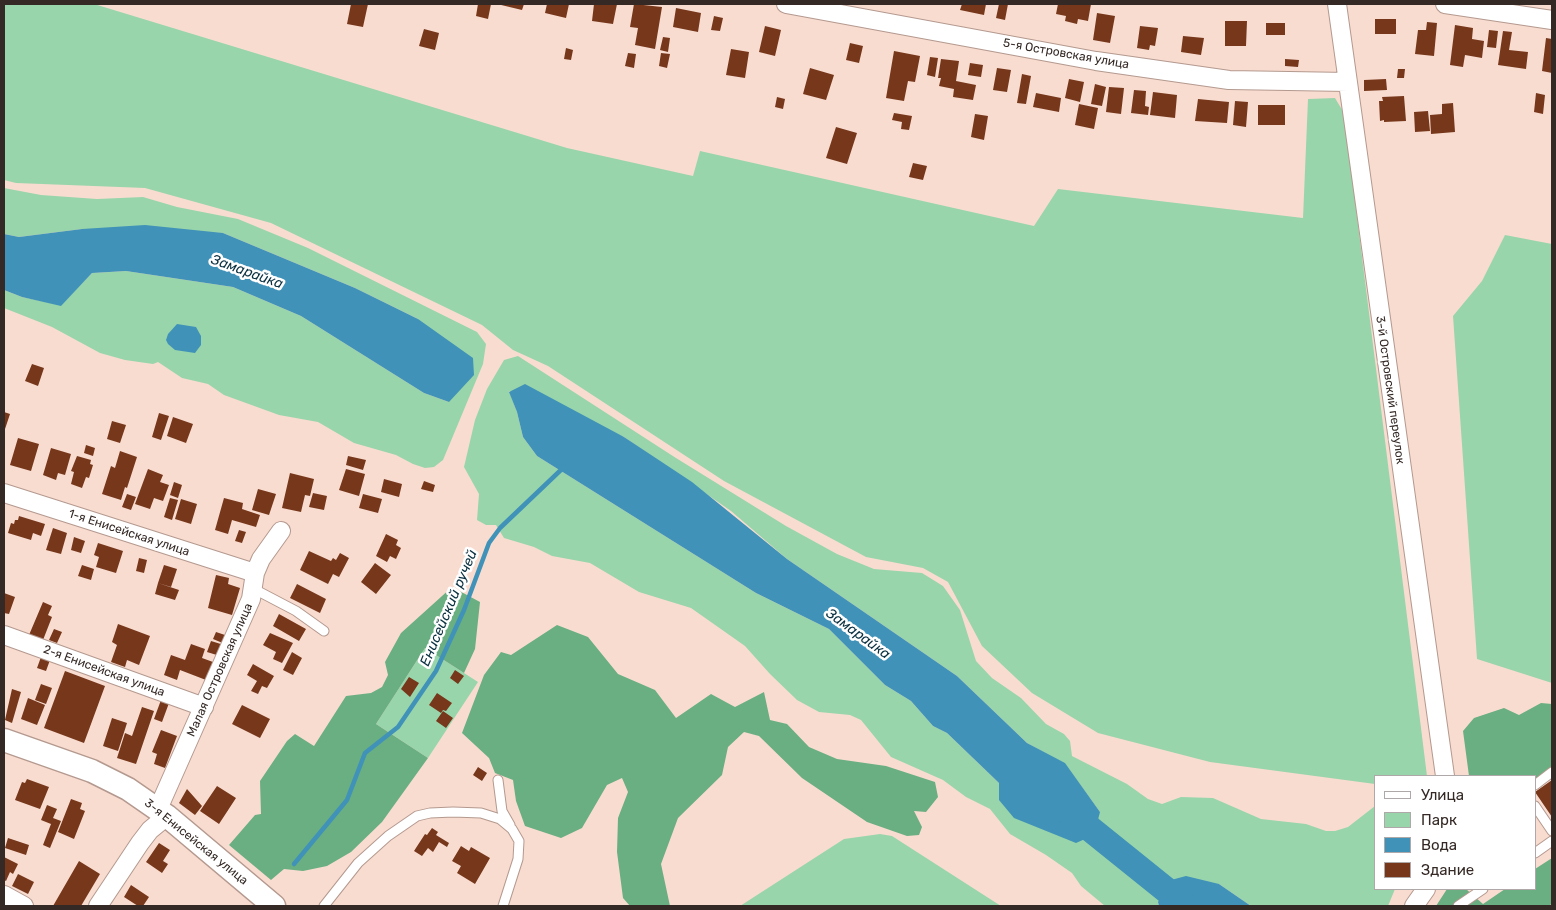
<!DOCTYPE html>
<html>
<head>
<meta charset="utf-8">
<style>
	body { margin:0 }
	#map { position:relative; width:1556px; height:910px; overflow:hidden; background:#f9dcd0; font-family:Rubik,sans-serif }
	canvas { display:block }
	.frame { position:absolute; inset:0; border:5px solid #342925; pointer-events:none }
	.legend { position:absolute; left:1374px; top:775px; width:162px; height:115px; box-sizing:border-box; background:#fff; border:1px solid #aea9a8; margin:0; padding:6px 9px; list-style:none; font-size:15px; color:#342925 }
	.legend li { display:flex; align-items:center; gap:10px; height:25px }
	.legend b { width:25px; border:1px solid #aea9a8 }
</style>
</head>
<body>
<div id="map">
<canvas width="1556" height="910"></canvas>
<div class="frame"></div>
<ul class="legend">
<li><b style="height:6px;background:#fff"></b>Улица</li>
<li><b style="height:14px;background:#99d5ab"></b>Парк</li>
<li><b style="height:14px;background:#4092b8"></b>Вода</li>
<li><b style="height:14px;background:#76371b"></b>Здание</li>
</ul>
</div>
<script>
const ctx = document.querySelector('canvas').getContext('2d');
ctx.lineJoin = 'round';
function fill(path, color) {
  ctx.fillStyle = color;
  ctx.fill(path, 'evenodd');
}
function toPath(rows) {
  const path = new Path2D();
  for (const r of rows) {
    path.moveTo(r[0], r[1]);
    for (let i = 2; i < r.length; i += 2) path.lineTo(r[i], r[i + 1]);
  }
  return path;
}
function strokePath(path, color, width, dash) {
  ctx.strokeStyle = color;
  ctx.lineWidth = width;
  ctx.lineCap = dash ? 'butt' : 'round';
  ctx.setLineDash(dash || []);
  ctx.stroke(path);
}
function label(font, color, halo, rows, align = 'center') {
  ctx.font = font + ' Rubik,sans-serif';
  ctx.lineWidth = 5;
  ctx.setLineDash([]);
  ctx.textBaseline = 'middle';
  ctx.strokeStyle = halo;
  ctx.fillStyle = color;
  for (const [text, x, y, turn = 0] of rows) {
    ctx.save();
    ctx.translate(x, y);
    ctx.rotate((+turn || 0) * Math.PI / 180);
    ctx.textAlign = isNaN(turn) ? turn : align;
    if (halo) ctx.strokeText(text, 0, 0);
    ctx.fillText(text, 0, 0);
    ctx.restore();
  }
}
fill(toPath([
	[4,4,94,4,567,148,693,176,700,151,1034,226,1058,189,1303,218,1308,99,1335,98,1344,113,1427,776,1375,776,1375,784,1210,762,1098,733,1032,693,982,646,948,582,923,568,866,557,724,481,548,366,513,350,482,325,271,223,145,188,16,183,4,180],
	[4,188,41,195,97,199,143,197,177,207,238,219,308,248,477,332,486,344,483,364,443,460,434,467,425,468,413,464,396,455,354,443,318,422,279,415,224,395,208,384,182,378,158,362,153,364,125,360,100,353,52,327,4,308,4,290,22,297,61,305,92,273,126,271,233,287,301,316,424,393,449,402,418,319,355,288,223,233,82,229,19,237,4,234],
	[1505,235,1552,244,1552,683,1477,659,1453,316,1482,281],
	[518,356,676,458,786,526,837,554,874,569,922,573,943,586,960,610,976,661,992,678,1021,698,1046,724,1064,734,1070,741,1072,756,1127,784,1148,799,1162,804,1181,797,1213,798,1261,819,1306,824,1326,831,1335,831,1348,827,1375,806,1375,889,1395,889,1388,906,1251,906,1219,884,1158,902,1159,906,1105,906,1081,886,1072,873,1046,855,1010,834,990,809,966,797,943,780,891,757,861,720,850,715,819,712,797,700,770,674,745,646,691,608,639,592,590,563,552,556,534,547,504,538,496,525,486,525,477,520,479,494,464,467,475,420,487,389,504,360],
	[509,391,624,437,731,511,787,559,957,676,1027,743,1065,764,1100,812,999,800,999,783,947,733,933,726,911,701,885,685,829,629,756,593,537,456,523,437,517,412],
	[425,648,478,682,428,758,376,724],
	[880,834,892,836,1001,906,740,906,844,839]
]), '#99d5ab');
fill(toPath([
	[452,587,480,602,475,649,464,673,425,648,376,724,428,758,382,822,351,852,327,866,303,871,284,869,271,880,229,845,255,815,261,814,260,781,287,741,295,734,314,746,346,696,371,693,382,687,388,675,385,662,401,633],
	[557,625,588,637,618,674,655,690,676,718,711,694,735,707,764,692,770,720,787,724,809,747,837,759,886,766,935,782,938,797,926,812,914,811,922,827,919,835,907,836,867,822,802,778,759,736,744,732,728,747,722,775,678,818,661,864,670,906,630,906,623,898,617,852,618,818,628,792,622,778,607,785,582,828,561,838,525,826,516,801,513,780,495,773,489,758,462,733,484,675,501,652,511,655],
	[1541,703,1552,704,1552,768,1535,780,1535,776,1469,776,1463,731,1474,718,1504,708,1519,715],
	[1552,858,1552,904,1548,906,1436,906,1447,889,1466,889,1483,904,1505,889,1535,889,1535,869]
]), '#6aaf81');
fill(toPath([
	[145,225,223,233,355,288,418,319,473,358,474,375,449,402,424,393,301,316,233,287,126,271,92,273,61,306,22,297,4,290,4,234,19,237,82,229],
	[177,324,196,327,201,336,201,345,195,353,175,350,168,344,166,340,168,334],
	[525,384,624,437,692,482,787,559,957,676,1027,743,1065,763,1100,812,1094,835,1076,843,1014,818,999,800,999,783,947,733,933,726,911,701,885,685,829,629,756,593,537,456,523,437,517,412,509,392],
	[1186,876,1219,884,1251,906,1159,906,1158,902,1171,880]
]), '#4092b8');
strokePath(toPath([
	[294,864,347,800,365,753,398,727,436,671,464,610,489,543,500,528,564,467]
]), '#4092b8', 4.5);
strokePath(toPath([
	[1068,811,1186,906]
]), '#4092b8', 26);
fill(toPath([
	[351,4,368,4,363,27,347,24],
	[478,4,491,4,488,19,476,16],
	[497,4,524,4,522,10],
	[547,4,569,4,566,18,545,13],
	[594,4,617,4,613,24,592,21],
	[634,4,662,7,655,49,635,45,638,28,630,27],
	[962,4,986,4,984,15,960,10],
	[999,4,1008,4,1005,20,996,18],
	[1058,4,1091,4,1088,21,1078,19,1077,24,1065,21,1066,16,1056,14],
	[676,8,701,13,698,32,673,27],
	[1097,13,1115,16,1110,43,1093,40],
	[714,16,723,18,720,31,711,30],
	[1375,19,1396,19,1396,34,1375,34],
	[1225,21,1247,21,1246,46,1225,46],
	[1427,22,1437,23,1434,56,1415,54,1418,30,1426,30],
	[1266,23,1285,23,1285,35,1266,35],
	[1455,25,1473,28,1472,39,1484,41,1482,58,1465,55,1463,67,1450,65],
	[765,26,781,30,775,56,759,52],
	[1140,26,1158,28,1155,46,1150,45,1149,50,1137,48],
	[424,29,439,33,435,50,419,46],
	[1489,30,1498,31,1496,48,1487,47],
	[1503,31,1512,32,1509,50,1528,52,1526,69,1498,65],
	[1183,36,1204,38,1201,55,1181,52],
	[663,37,670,38,668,52,660,50],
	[1546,38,1552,39,1552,73,1542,71],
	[850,43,863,46,859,63,846,60],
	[566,48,573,50,571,60,564,59],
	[731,49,749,52,745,78,726,75],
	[894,51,920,56,915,82,908,81,904,101,886,98],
	[628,53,636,54,634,68,625,66],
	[661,53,670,54,667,68,659,66],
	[930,57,938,58,935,77,927,75],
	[941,59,959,61,956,81,976,85,973,100,953,97,954,89,939,86,941,78,938,78],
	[1285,59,1299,60,1298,67,1285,66],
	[970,63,983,65,981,77,968,75],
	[810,68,834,75,826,100,803,94],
	[997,68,1011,70,1007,92,993,90],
	[1398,69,1405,69,1404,78,1397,78],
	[1022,74,1031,76,1026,104,1017,103],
	[1069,79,1084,82,1080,102,1065,98],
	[1386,79,1387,90,1364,91,1364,80],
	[1095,84,1106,87,1102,106,1091,104],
	[1109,87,1124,88,1121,114,1106,112],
	[1134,90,1146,91,1145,106,1149,107,1148,115,1131,113],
	[1153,92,1177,95,1175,118,1150,115],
	[1036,93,1061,98,1059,112,1033,107],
	[1536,93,1545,95,1543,114,1534,112],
	[1404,96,1406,121,1384,122,1384,120,1380,121,1379,101,1383,101,1382,97],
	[777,97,785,99,783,109,775,107],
	[1198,99,1229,102,1227,123,1195,121],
	[1235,101,1248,102,1246,127,1233,125],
	[1453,103,1455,132,1431,134,1430,115,1442,114,1442,104],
	[1079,104,1098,108,1094,129,1075,125],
	[1258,105,1285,105,1285,125,1258,125],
	[1428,111,1430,131,1415,132,1414,112],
	[894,113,912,116,909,130,901,129,902,122,892,120],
	[975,114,988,116,984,140,971,137],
	[836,127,857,133,847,164,826,158],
	[913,163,927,166,923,180,909,177],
	[32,364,44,368,38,386,25,381],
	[4,412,10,414,4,432],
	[159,413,169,416,161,440,152,437],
	[173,417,193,424,186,443,167,436],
	[112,421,126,425,120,443,107,439],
	[18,438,39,444,31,471,10,465],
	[86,445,95,448,93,456,84,453],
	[51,448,71,454,65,475,58,473,56,480,43,475],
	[120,451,137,457,127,488,125,487,121,500,102,494,111,466,115,468],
	[77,456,91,460,90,464,93,465,89,478,86,477,82,488,71,484,74,472,71,471],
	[348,456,366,460,363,470,346,465],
	[148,469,163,475,160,482,169,485,163,501,154,498,150,509,135,504],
	[346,469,365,474,359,496,339,490],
	[290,473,314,479,310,496,305,495,301,512,282,508],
	[384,479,402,484,399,497,381,492],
	[424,481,435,485,433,492,421,489],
	[174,482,182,485,178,498,170,495],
	[258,489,276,494,269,515,252,510],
	[313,493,327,496,324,510,309,507],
	[127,494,136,497,131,510,122,507],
	[363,494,382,499,378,513,359,508],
	[170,498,178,500,172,520,164,517],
	[224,498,243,503,242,509,260,515,256,527,232,520,228,534,215,530],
	[181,499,197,504,191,524,175,519],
	[19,516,45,524,41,536,33,533,31,540,8,533,11,523,14,524,15,520,18,520],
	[53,528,67,533,61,554,46,550],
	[239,530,246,532,242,543,235,541],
	[386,534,398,540,396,545,401,548,396,559,390,556,387,562,376,556],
	[74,537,85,541,81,553,71,550],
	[98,543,123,551,116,573,96,567,99,557,94,555],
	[309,551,331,561,333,558,336,560,340,553,349,558,339,577,333,574,328,584,300,570],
	[139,558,147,560,144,573,136,571],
	[375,563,391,575,376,594,361,582],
	[82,565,94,569,91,580,78,576],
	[164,565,177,569,171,587,158,583],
	[216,575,229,578,228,584,240,588,232,615,208,608],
	[158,583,179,590,175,600,155,594],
	[297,584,326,599,320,613,290,598],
	[4,593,15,597,9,614,4,613],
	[43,602,52,606,48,615,52,617,43,640,29,635],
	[279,614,306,629,299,641,273,626],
	[118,624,150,636,139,665,127,660,125,667,111,662,117,645,112,642],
	[54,629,62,632,57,643,49,640],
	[216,632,228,636,225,644,213,639],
	[270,633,293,643,282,663,273,659,276,652,263,645],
	[211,641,224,645,220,656,207,652],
	[191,644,205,649,202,658,213,662,206,680,180,670,177,680,164,675,171,655,185,660],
	[292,652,302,658,293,675,283,670],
	[41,657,50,660,46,671,37,668],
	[253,664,274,676,267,688,262,686,258,694,251,691,257,681,247,675],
	[455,670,464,676,458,684,450,678],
	[65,671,105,686,84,743,44,728],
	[409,677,419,683,410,697,401,689],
	[41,684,52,688,46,704,35,700],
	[12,689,21,692,12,723,5,720],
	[437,693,452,703,446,711,443,710,441,713,429,705],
	[28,698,45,705,37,725,21,719],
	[161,700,169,703,162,722,154,719],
	[242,705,270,719,260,738,232,724],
	[142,707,154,711,136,764,117,758,125,733,132,736],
	[443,711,453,718,446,728,436,721],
	[112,718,127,723,118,751,103,746],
	[161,730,177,736,165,768,154,764,157,754,152,752],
	[478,767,487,773,482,781,473,775],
	[27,779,49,787,40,809,15,800,22,782,25,783],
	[1552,780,1552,817,1535,792],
	[217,786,236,798,219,824,200,811],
	[187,789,202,806,195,815,179,803],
	[71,799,82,803,80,809,85,811,74,839,58,832],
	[47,805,57,809,53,818,61,821,50,848,43,845,51,824,41,820],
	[432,828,438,832,436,835,449,843,447,847,439,842,433,852,428,848,422,856,414,851,425,834,427,835],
	[8,838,29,845,26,855,5,848],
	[159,843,170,850,163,861,168,864,162,873,146,862],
	[461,846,469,851,471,847,490,858,475,884,457,873,461,866,452,861],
	[4,857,18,864,13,874,10,872,6,881,4,880],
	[79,861,100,874,81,906,53,906],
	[18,874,34,882,28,894,12,886],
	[131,885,149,897,143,906,138,906,124,897]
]), '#76371b');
const service = toPath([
	[254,589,296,611,324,631],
	[498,780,502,811,510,825],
	[1535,785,1552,772],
	[1535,806,1552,831],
	[1535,853,1552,841],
	[324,906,358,863,388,836,417,816,430,813,453,812,481,813,500,819,512,829,519,841,518,859,503,906],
	[1458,906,1483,889]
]);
const minor = toPath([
	[786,4,1096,61,1229,80,1348,82],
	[1337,4,1445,776],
	[1445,4,1552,20],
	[4,493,255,573],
	[4,635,204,707],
	[158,809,251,599,255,573,261,559,281,531],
	[4,895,24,906],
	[98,906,140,843,150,830,167,816],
	[1414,906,1426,889]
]);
const tertiary = toPath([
	[4,740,92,771,128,789,167,816,274,906]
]);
strokePath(service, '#b4998f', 11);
strokePath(minor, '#b4998f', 20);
strokePath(tertiary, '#b4998f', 25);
strokePath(service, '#fff', 9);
strokePath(minor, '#fff', 18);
strokePath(tertiary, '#fff', 22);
label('12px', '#342925', '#fff', [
	["5-я Островская улица",1066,54,10],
	["3-й Островский переулок",1390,390,82],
	["1-я Енисейская улица",129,533,18],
	["Малая Островская улица",220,670,-66],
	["2-я Енисейская улица",104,671,20],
	["3-я Енисейская улица",196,842,39]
]);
label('italic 14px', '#0a3040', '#fff', [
	["Замарайка",247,272,20],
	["Енисейский ручей",449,608,-67],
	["Замарайка",858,634,36]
]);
</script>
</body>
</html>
